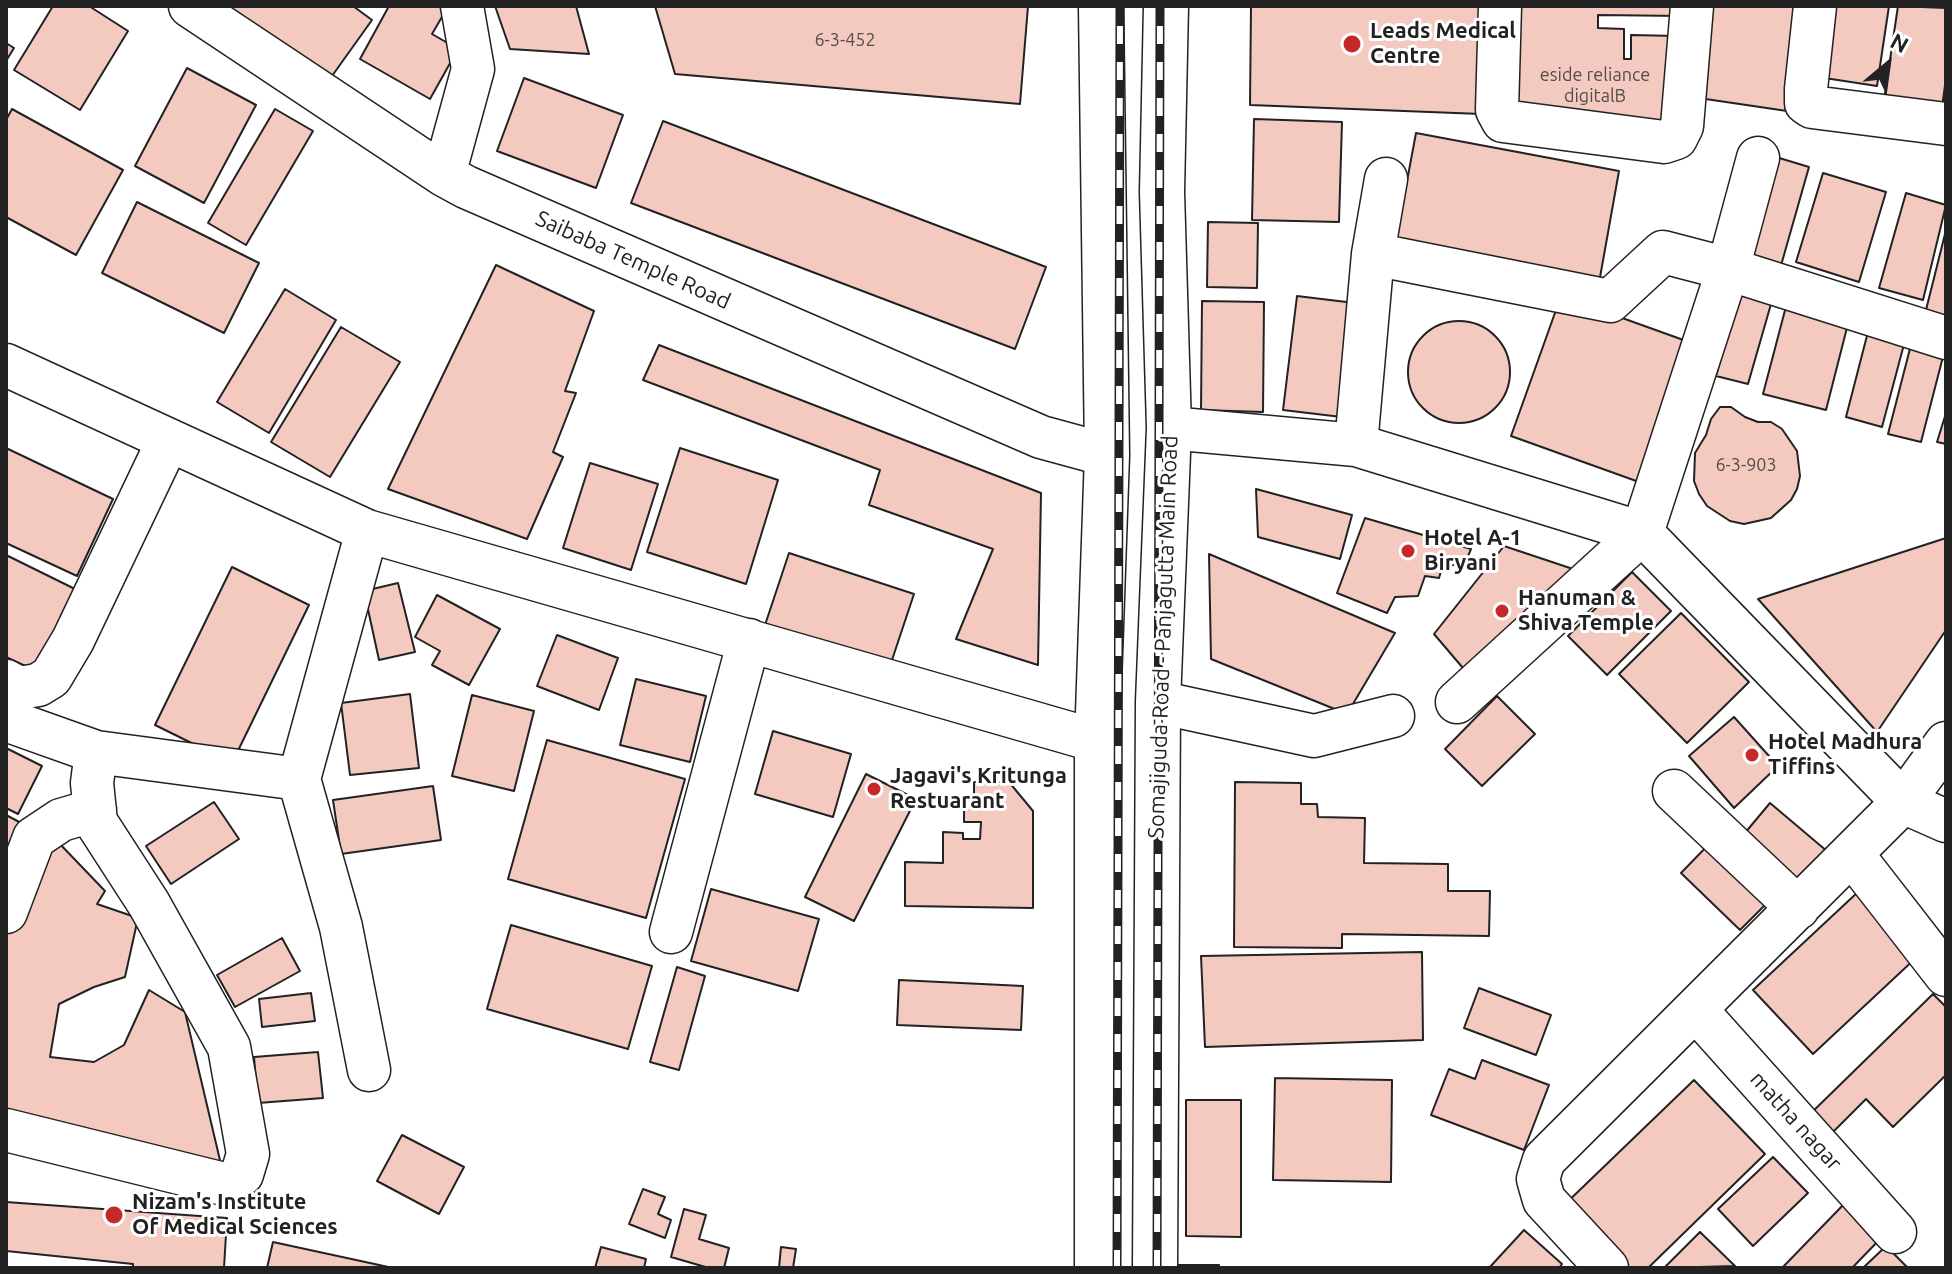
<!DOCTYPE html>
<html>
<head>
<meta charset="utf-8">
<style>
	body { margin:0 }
	#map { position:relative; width:1952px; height:1274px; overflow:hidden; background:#fff; font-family:Ubuntu,sans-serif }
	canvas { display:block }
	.frame { position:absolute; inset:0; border:8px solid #222; pointer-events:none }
	.north { position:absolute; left:1848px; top:24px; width:80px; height:80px; -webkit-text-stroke:6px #fff; paint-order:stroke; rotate:29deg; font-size:22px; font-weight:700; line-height:32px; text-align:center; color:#222 }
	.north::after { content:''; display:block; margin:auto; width:28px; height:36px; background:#222; clip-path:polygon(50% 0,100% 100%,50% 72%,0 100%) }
</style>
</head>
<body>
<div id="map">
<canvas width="1952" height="1274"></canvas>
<div class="frame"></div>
<div class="north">N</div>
</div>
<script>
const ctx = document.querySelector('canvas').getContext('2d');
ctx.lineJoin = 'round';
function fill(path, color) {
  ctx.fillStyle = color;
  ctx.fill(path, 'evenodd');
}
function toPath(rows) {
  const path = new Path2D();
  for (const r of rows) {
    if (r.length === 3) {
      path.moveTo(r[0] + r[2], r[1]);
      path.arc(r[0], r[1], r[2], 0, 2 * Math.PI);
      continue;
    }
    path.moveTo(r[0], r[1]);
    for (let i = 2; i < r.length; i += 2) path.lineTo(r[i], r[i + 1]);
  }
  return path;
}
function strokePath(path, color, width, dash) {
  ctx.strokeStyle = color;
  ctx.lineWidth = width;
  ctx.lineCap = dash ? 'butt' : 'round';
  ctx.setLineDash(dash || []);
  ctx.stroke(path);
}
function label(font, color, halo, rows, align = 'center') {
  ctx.font = font + ' Ubuntu,sans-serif';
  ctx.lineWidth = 6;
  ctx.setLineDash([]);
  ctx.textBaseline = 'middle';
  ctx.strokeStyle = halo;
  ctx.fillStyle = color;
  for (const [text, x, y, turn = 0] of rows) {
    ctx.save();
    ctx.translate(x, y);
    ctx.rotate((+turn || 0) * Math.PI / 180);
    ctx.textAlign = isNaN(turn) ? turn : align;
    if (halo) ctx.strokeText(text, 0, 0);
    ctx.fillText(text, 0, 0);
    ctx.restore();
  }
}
const building = toPath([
	[53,6,89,6,128,31,80,110,14,70,53,6],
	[218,6,353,6,372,20,327,83,218,6],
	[389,6,439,6,446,10,432,34,458,49,430,99,360,59,389,6],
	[495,6,576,6,589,54,510,49,495,6],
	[655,6,1028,6,1020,104,675,74,655,6],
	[1251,6,1482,6,1481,114,1250,105,1251,6],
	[1516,6,1682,6,1682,16,1598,15,1598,28,1624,29,1624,59,1631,59,1631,35,1677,36,1671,134,1515,113,1516,6],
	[1707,6,1801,6,1787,111,1692,97,1707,6],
	[1828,6,1889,6,1877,86,1818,77,1828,6],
	[1898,6,1946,8,1946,78,1941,115,1883,107,1898,6],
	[6,43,14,48,6,61,6,43],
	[187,68,256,105,204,203,135,166,187,68],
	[524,78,623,115,596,188,497,151,524,78],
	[12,109,123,170,76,255,6,217,6,120,12,109],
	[275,109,313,131,246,245,208,223,275,109],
	[1254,119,1342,122,1339,222,1252,220,1254,119],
	[663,121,1046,267,1015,349,631,203,663,121],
	[1416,133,1619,171,1599,283,1395,245,1416,133],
	[1776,157,1809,167,1780,269,1747,259,1776,157],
	[1823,173,1886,192,1859,282,1796,262,1823,173],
	[1906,193,1946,205,1923,300,1879,288,1906,193],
	[137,202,259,263,224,333,102,273,137,202],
	[1208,222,1258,223,1257,288,1207,287,1208,222],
	[1946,230,1946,316,1926,310,1946,230],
	[496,265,594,311,565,391,576,393,553,452,563,457,527,539,388,489,496,265],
	[1741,288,1773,297,1748,384,1716,376,1741,288],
	[285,289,336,320,269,433,217,402,285,289],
	[1789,295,1851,312,1826,410,1763,394,1789,295],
	[1297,296,1363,304,1350,418,1283,410,1297,296],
	[1561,296,1689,342,1639,482,1511,436,1561,296],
	[1202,301,1264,302,1263,412,1201,410,1202,301],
	[1459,372,51],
	[1870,324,1907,333,1882,427,1846,417,1870,324],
	[341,327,400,362,330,477,271,442,341,327],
	[1913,337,1946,345,1921,442,1888,434,1913,337],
	[659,345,1041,493,1038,665,956,639,993,549,869,505,880,470,643,380,659,345],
	[1720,407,1731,407,1745,417,1758,422,1771,422,1782,429,1797,451,1800,476,1797,489,1791,500,1771,518,1744,524,1730,521,1707,506,1699,494,1694,481,1695,453,1706,435,1711,419,1720,407],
	[1946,413,1946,444,1937,442,1946,413],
	[6,448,113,499,77,576,6,543,6,448],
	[680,448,778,480,746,584,647,552,680,448],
	[590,463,658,484,631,570,563,548,590,463],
	[1256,489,1352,515,1340,559,1258,537,1256,489],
	[1365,518,1471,549,1464,566,1443,564,1439,578,1425,576,1418,596,1395,597,1387,613,1337,593,1365,518],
	[1946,538,1946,630,1877,732,1758,599,1946,538],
	[1504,546,1591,575,1474,681,1434,634,1504,546],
	[789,553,914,594,889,669,764,628,789,553],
	[1209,554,1395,633,1347,714,1211,659,1209,554],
	[6,555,75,589,36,671,6,657,6,555],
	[232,567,309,605,232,763,155,725,232,567],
	[1632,572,1671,611,1607,675,1568,636,1632,572],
	[398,583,415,652,379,660,364,591,398,583],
	[437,595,500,629,469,685,432,665,440,651,415,637,437,595],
	[1681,613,1749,682,1687,743,1619,674,1681,613],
	[557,635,618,658,599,710,537,686,557,635],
	[636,679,706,696,690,762,620,745,636,679],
	[410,694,419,768,350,775,341,703,410,694],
	[472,695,534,711,514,791,452,776,472,695],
	[1497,696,1535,734,1482,786,1445,749,1497,696],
	[1734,717,1778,766,1734,808,1689,756,1734,717],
	[773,731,851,754,833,817,755,794,773,731],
	[547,740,685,779,646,918,508,879,547,740],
	[6,748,42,766,18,814,6,808,6,748],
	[866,774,916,799,854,921,805,897,866,774],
	[974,782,1009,782,1033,811,1033,908,905,906,905,862,943,863,943,832,963,833,963,839,980,839,981,822,964,822,964,799,974,798,974,782],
	[1235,782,1301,783,1301,804,1317,804,1318,817,1365,818,1364,863,1448,864,1448,891,1490,891,1489,936,1342,934,1342,948,1234,947,1235,782],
	[433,786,441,840,341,854,333,800,433,786],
	[214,802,239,839,171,884,146,846,214,802],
	[1770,803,1828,852,1796,889,1739,840,1770,803],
	[6,815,23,824,6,859,6,815],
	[1712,841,1771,899,1740,930,1681,873,1712,841],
	[58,842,105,891,97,904,138,918,125,977,94,987,59,1004,50,1057,94,1062,124,1045,149,990,185,1012,223,1173,6,1119,6,935,30,870,58,842],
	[711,889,819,919,798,991,691,961,711,889],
	[1859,891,1919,955,1813,1054,1753,990,1859,891],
	[511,925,652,966,628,1049,487,1009,511,925],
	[282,938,300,971,235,1007,217,975,282,938],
	[1422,952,1423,1040,1205,1047,1201,956,1422,952],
	[677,967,705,976,679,1070,650,1062,677,967],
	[899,980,1023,986,1021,1030,897,1025,899,980],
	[1479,988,1551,1015,1536,1055,1464,1028,1479,988],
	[311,993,315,1021,262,1027,259,999,311,993],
	[1933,994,1946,1007,1946,1075,1893,1127,1866,1099,1826,1139,1806,1118,1933,994],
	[318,1052,323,1098,258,1103,254,1057,318,1052],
	[1482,1060,1549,1085,1524,1150,1431,1115,1449,1069,1475,1079,1482,1060],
	[1275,1078,1392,1080,1391,1182,1273,1180,1275,1078],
	[1694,1080,1765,1154,1648,1268,1618,1268,1560,1209,1694,1080],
	[1186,1100,1241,1100,1241,1237,1186,1236,1186,1100],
	[402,1135,464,1167,439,1214,377,1181,402,1135],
	[1773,1157,1808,1193,1753,1246,1718,1209,1773,1157],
	[643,1189,665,1197,658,1214,671,1220,665,1238,629,1224,643,1189],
	[6,1202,227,1218,224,1268,133,1268,133,1264,6,1251,6,1202],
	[1846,1202,1882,1237,1852,1268,1782,1268,1846,1202],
	[684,1209,706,1215,699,1239,729,1248,724,1268,709,1268,671,1257,684,1209],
	[1524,1230,1562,1264,1559,1268,1489,1268,1524,1230],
	[1700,1232,1735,1266,1664,1268,1700,1232],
	[273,1242,393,1268,267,1268,273,1242],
	[1886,1246,1908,1268,1863,1268,1886,1246],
	[601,1247,646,1259,644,1268,595,1268,601,1247],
	[781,1247,796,1249,793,1268,779,1268,781,1247],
	[1170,1265,1219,1265,1219,1268,1170,1268,1170,1265]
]);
fill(building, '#f3c9c0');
strokePath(building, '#222', 2);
const minor = toPath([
	[190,6,444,175,466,187,1041,437,1107,455],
	[1500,6,1497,110,1503,121,1664,142,1676,138,1682,126,1692,6],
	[1815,6,1806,89,1806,103,1812,107,1946,124],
	[444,175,473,69,462,6],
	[1373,254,1610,301,1663,252,1728,269,1946,338],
	[6,365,367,531,1097,741],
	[1169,428,1356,445,1642,533,1903,802,1946,821],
	[1356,445,1373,254,1386,179],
	[6,681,19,688,38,685,51,677,73,640,168,441],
	[1158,702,1314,736,1393,716],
	[1457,702,1642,533,1728,269,1758,158],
	[6,720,96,752,299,779,367,531],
	[299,779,341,927,369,1070],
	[1674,791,1798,908],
	[1852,854,1946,975],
	[6,912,34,838,61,820,95,810],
	[671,932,749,640],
	[1696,1010,1895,1232],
	[6,1130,228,1185,242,1174,248,1154,229,1047,149,904,96,822,92,783,96,752],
	[1607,1268,1544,1200,1538,1179,1544,1160,1903,802,1946,743]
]);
const highway = toPath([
	[1097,1268,1097,741,1107,455,1101,6],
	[1155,1268,1158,702,1169,428,1162,192,1166,6]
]);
strokePath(minor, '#222', 45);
strokePath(highway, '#222', 47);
strokePath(minor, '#fff', 42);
strokePath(highway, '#fff', 44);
const rail = toPath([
	[1117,1268,1120,6],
	[1157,1268,1160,6]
]);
strokePath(rail, '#222', 9);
strokePath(rail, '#fff', 6, [18]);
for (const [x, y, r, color] of [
	[1352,44,10,"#c62828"],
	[1408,551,8,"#c62828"],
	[1502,611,8,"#c62828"],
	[1752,755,8,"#c62828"],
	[874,789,8,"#c62828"],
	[114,1215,10,"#c62828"]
]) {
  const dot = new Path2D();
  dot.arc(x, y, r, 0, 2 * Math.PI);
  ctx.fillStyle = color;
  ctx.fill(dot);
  strokePath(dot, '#fff', 3);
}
label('18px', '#564c4a', null, [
	["6-3-452",845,40],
	["eside reliance",1595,75],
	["digitalB",1595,96],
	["6-3-903",1746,465]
]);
label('bold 22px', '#222', '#fff', [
	["Leads Medical",1370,31],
	["Centre",1370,56],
	["Hotel A-1",1424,538],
	["Biryani",1424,563],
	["Hanuman &",1518,598],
	["Shiva Temple",1518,623],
	["Hotel Madhura",1768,742],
	["Tiffins",1768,767],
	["Jagavi's Kritunga",890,776],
	["Restuarant",890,801],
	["Nizam's Institute",132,1202],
	["Of Medical Sciences",132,1227]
], 'left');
label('22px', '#222', '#fff', [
	["Saibaba Temple Road",633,260,24],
	["Somajiguda Road - Panjagutta Main Road",1163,637,-88],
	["matha nagar",1796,1121,48]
]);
</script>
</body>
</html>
